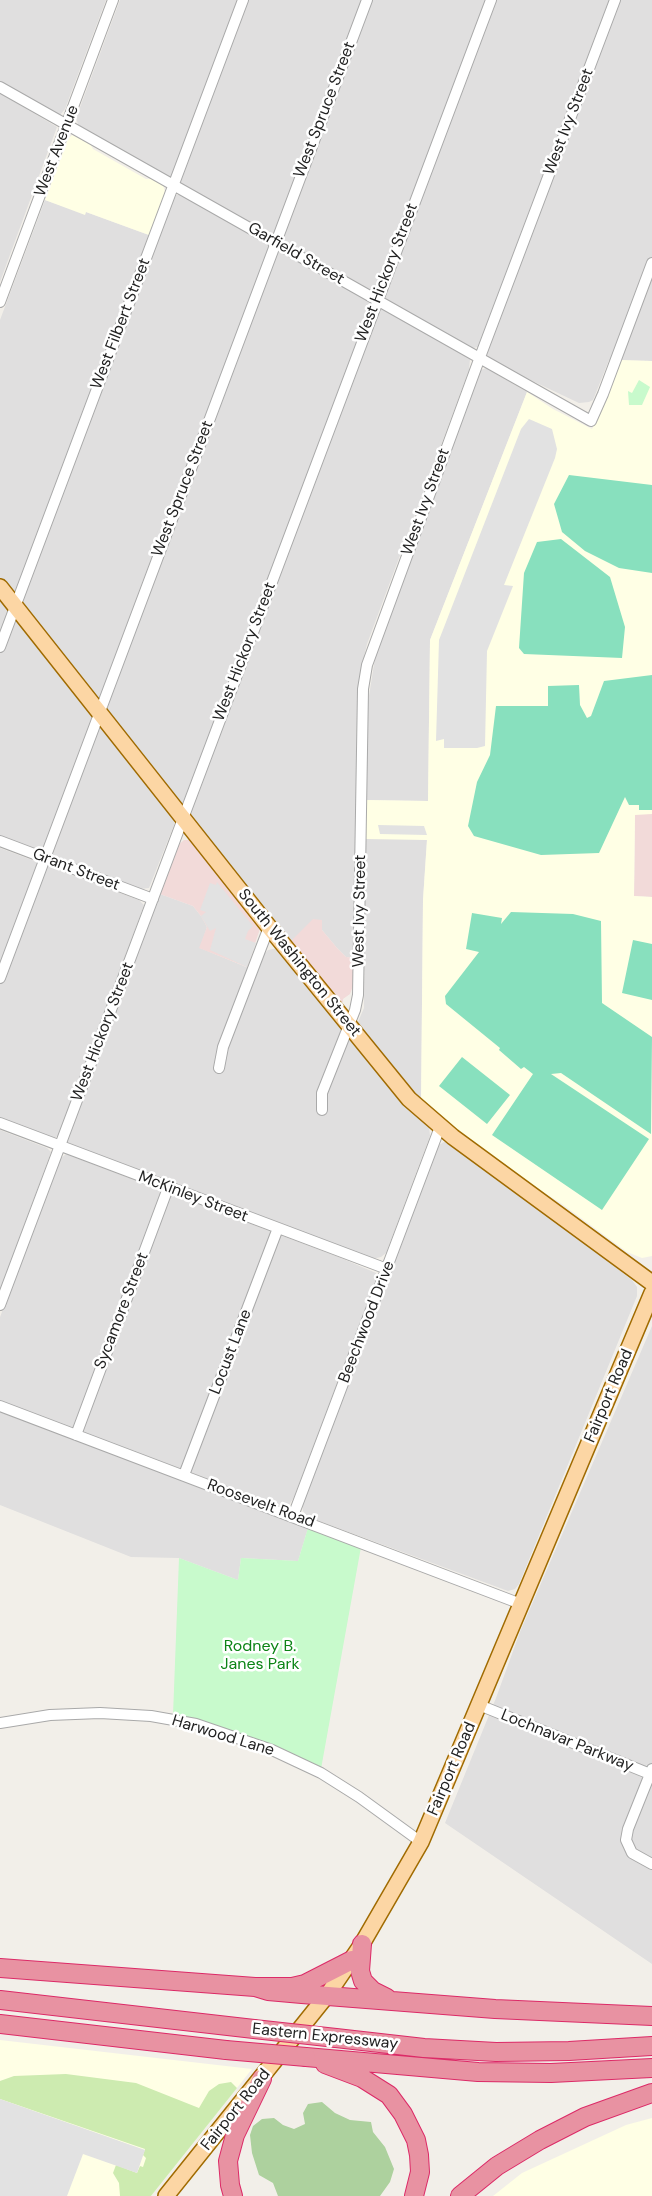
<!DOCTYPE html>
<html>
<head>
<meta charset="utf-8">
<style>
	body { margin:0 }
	canvas { display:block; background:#f2efe9 }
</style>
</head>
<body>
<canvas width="652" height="2196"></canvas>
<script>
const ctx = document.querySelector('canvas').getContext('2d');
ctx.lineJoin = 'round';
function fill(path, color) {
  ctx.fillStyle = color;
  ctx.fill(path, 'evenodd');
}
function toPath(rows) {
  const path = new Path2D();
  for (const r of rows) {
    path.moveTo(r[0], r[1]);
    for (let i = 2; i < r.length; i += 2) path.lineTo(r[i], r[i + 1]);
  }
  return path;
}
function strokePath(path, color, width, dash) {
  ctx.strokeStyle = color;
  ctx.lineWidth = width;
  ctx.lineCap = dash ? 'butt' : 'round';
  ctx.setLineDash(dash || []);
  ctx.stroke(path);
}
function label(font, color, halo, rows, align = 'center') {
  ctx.font = font + ' "DM Sans",sans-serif';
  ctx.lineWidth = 5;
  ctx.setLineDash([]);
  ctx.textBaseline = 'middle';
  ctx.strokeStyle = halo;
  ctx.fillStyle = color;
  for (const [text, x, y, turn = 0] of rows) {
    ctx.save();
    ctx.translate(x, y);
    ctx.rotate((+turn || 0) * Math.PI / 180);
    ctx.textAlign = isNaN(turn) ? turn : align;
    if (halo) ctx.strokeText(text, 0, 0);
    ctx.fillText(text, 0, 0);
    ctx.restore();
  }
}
fill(toPath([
	[0,0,106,0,65,109,60,115,0,81],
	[120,0,609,0,478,347,473,348,79,127,76,118],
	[620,0,652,0,652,361,609,360,593,400,589,402,579,403,524,377,489,358,486,354],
	[0,93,57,127,0,282],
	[176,195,181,195,423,331,470,359,469,370,367,644,360,674,357,712,354,958,346,957,337,948,322,930,322,920,289,943,0,579,0,320,45,200,85,214,86,212,157,238],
	[486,368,527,392,430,640,428,801,366,800,368,702,376,652,481,370],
	[0,594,174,817,174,825,149,888,140,889,0,837],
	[365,839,427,839,423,900,421,1104,357,1024,364,1008],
	[0,848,139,900,144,905,60,1133,55,1138,0,1119],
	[160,894,193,906,201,916,207,927,200,948,256,971,263,955,268,950,278,948,429,1126,430,1136,386,1253,381,1257,372,1259,67,1145,66,1142],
	[0,1130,47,1148,51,1152,0,1291],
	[444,1142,449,1142,471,1156,632,1280,637,1287,637,1296,519,1584,515,1589,508,1591,308,1517,303,1511,302,1504,437,1146],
	[66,1154,341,1258,376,1273,376,1281,294,1497,289,1505,280,1506,0,1401,0,1317,60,1159],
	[652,1326,652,1964,445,1823,496,1698,520,1632],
	[0,1412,308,1528,298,1561,241,1558,238,1580,179,1558,131,1557,0,1505]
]), '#e0dfdf');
fill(toPath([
	[635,814,652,814,652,897,634,896],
	[184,840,192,840,261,926,247,967,199,948,207,927,201,916,193,906,160,894,177,846],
	[313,919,322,920,322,930,337,948,346,957,354,958,354,983,350,994,343,999,343,1002,338,1002,289,943]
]), '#f2dad9');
fill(toPath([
	[72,135,90,144,93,149,146,179,152,179,163,185,165,192,149,235,86,212,85,215,45,200,68,139],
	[621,360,652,361,652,814,635,815,634,896,652,897,652,1256,642,1258,627,1252,562,1204,493,1160,421,1104,423,900,427,840,365,839,366,800,428,801,430,640,527,392,553,409,592,429,603,408],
	[0,2040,252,2069,151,2196,0,2196],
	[652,2118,652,2196,493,2196,522,2173,626,2125]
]), '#ffffe5');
fill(toPath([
	[66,2074,136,2083,199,2108,209,2091,219,2084,231,2082,237,2088,151,2196,120,2196,119,2183,113,2173,116,2165,137,2173,140,2166,143,2167,146,2158,143,2155,145,2149,0,2099,0,2081,14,2076]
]), '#cdebb0');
fill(toPath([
	[322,2102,335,2113,350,2120,371,2122,373,2132,385,2147,394,2169,390,2182,380,2196,278,2196,273,2183,259,2175,252,2153,250,2135,253,2126,262,2119,274,2118,283,2125,294,2129,305,2124,303,2113,308,2104]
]), '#add19e');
fill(toPath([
	[639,380,650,387,642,405,629,405,628,391,632,393],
	[308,1528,361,1547,321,1769,285,1751,219,1726,173,1715,179,1558,238,1580,241,1558,298,1561]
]), '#c8facc');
fill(toPath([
	[569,475,652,485,652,573,619,568,585,551,562,532,554,504],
	[561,539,610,577,625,627,622,658,524,654,519,648,524,573,537,542],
	[652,675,652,810,639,810,639,805,629,805,625,797,599,853,541,855,474,836,468,826,477,782,490,755,496,706,548,706,548,686,579,685,580,705,587,718,591,716,604,681],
	[511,912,573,914,601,921,602,1003,652,1037,651,1134,561,1073,551,1074,649,1139,602,1210,492,1135,533,1074,524,1067,521,1069,499,1050,500,1048,446,1004,445,996,479,952,466,949,472,913,502,918,501,924],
	[633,940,652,944,652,1000,622,993],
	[462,1057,510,1095,487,1124,439,1086]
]), '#88e0be');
fill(toPath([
	[529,419,552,429,557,449,555,458,504,585,513,586,487,651,485,746,477,748,444,748,444,739,436,741,439,640,521,429],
	[378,825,424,826,427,835,380,834],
	[217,882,253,926,248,931,245,939,256,943,247,967,210,950,216,928,210,931,201,916,206,912,200,910,210,883,216,885],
	[0,2099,145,2150,137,2173,83,2154,67,2196,0,2196]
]), '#e2e2e2');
const street = toPath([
	[0,87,591,421,603,394,652,263],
	[0,302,113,0],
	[0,647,243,0],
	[0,841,153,899],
	[0,978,367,0],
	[219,1068,223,1047,269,927],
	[322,1110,322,1093,355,1010,358,995,363,689,367,665,480,357,615,0],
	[0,1123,387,1269],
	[0,1305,491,0],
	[0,1406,521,1604],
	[76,1435,168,1188],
	[184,1475,278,1228],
	[293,1516,440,1127],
	[479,1705,650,1774],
	[0,1723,50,1715,100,1713,151,1716,196,1724,272,1750,321,1773,359,1797,421,1842],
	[652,1769,628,1829,626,1840,632,1853,652,1864]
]);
const primary = toPath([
	[0,587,269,927,409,1099,453,1137,652,1283],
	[166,2196,328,1994,362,1944,421,1842,652,1293]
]);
const highway = toPath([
	[362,1944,360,1971,363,1981,373,1991,387,1998],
	[0,1968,255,1987,292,1987,305,1984,352,1960],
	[255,1987,268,1991,302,1994,495,2009,652,2016],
	[0,2000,254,2029],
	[0,2024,226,2050],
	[336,2038,424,2048,496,2052,569,2051,652,2046],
	[306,2057,478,2072,551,2073,652,2068],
	[325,2064,362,2078,389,2095,403,2114,416,2140,419,2155,420,2172,414,2196],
	[233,2196,230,2185,228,2161,235,2135,262,2079],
	[460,2196,497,2166,540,2140,585,2117,652,2093]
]);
strokePath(street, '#a9a9a9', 12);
strokePath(primary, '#a06b00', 18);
strokePath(highway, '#dc2a67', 20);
strokePath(street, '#fff', 10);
strokePath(primary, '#fcd6a4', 15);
strokePath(highway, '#e892a2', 18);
const highwayBridge = toPath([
	[254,2029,336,2038],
	[226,2050,306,2057]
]);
strokePath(highwayBridge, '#dc2a67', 20, []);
strokePath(highwayBridge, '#e892a2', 18);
label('16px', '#222', '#fff', [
	["West Spruce Street",325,110,-69],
	["West Ivy Street",569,122,-69],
	["West Avenue",57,151,-69],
	["Garfield Street",296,254,30],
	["West Hickory Street",387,273,-69],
	["West Filbert Street",121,324,-69],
	["West Spruce Street",183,489,-69],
	["West Ivy Street",426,502,-70],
	["West Hickory Street",245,652,-69],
	["Grant Street",76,870,21],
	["West Ivy Street",360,911,-89],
	["South Washington Street",299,963,51],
	["West Hickory Street",103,1032,-69],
	["McKinley Street",193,1197,21],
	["Sycamore Street",122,1311,-69],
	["Beechwood Drive",367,1322,-69],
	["Locust Lane",231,1352,-69],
	["Fairport Road",609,1396,-67],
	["Roosevelt Road",261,1504,20],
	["Harwood Lane",223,1736,17],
	["Lochnavar Parkway",567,1741,22],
	["Fairport Road",452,1769,-67],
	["Eastern Expressway",325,2037,6],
	["Fairport Road",236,2110,-51]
]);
label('16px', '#0c8416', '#fff', [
	["Rodney B.",260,1647],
	["Janes Park",260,1665]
]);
</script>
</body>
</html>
